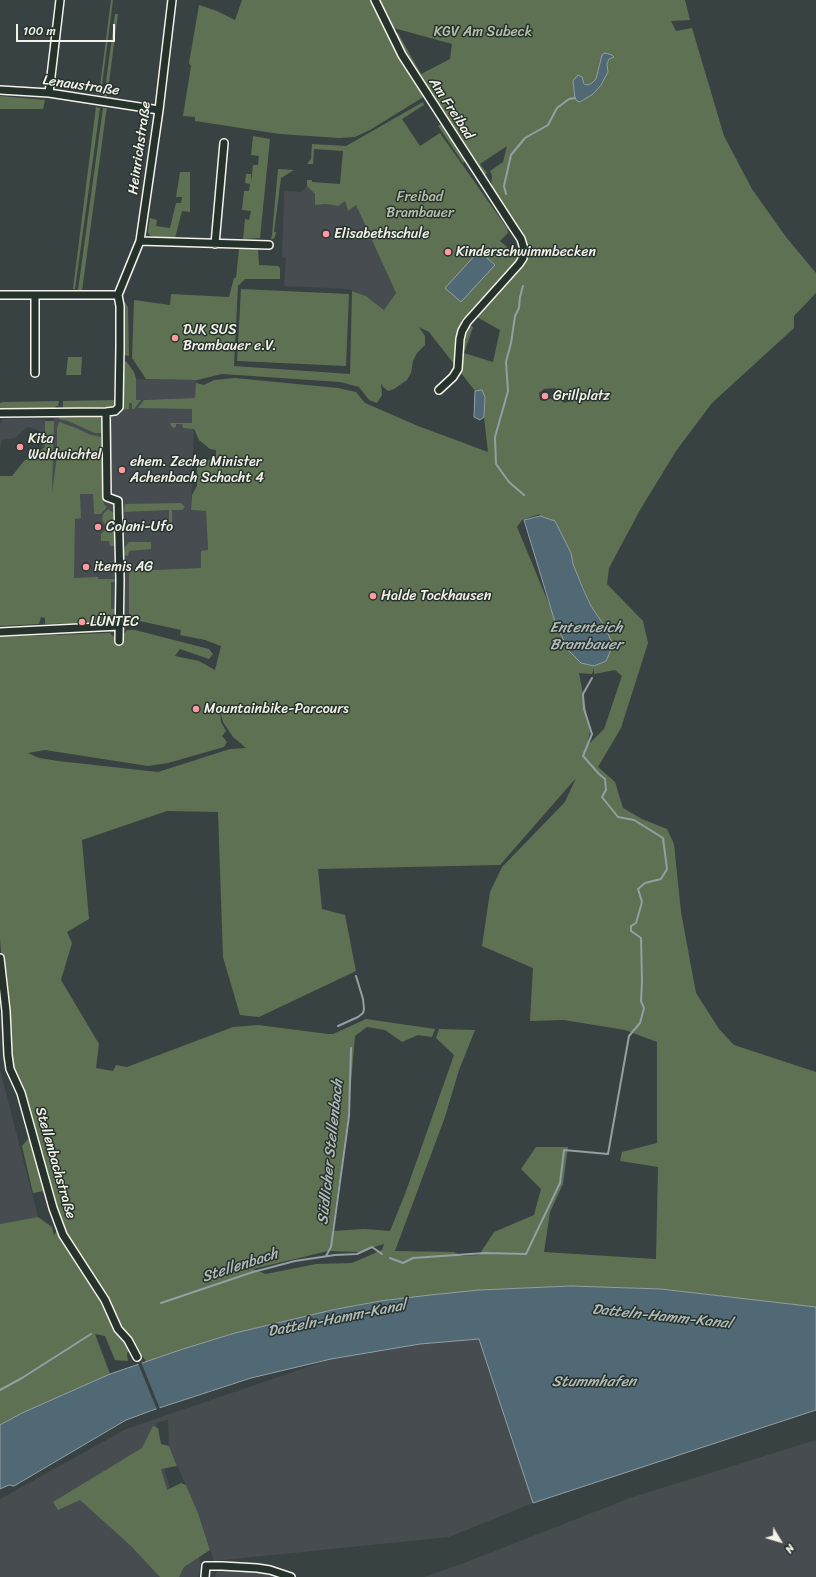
<!DOCTYPE html>
<html>
<head>
<meta charset="utf-8">
<style>
	body { margin:0 }
	#map { position:relative; width:816px; height:1577px; overflow:hidden; background:#394242; font-family:Sriracha,sans-serif }
	canvas { display:block }
	.north { position:absolute; left:760px; top:1521px; width:40px; height:40px; -webkit-text-stroke:3px #26332d; paint-order:stroke; rotate:128deg; font-size:11px; font-weight:700; line-height:16px; text-align:center; color:#f4f1e8 }
	.north::after { content:''; display:block; margin:auto; width:14px; height:18px; background:#f4f1e8; clip-path:polygon(50% 0,100% 100%,50% 72%,0 100%) }
	.scale { position:absolute; left:16px; top:24px; width:99px; height:18px; box-sizing:border-box; border:2px solid #f4f1e8; border-top:0; padding-left:5px; font-size:12px; line-height:14px; white-space:nowrap; color:#f4f1e8; -webkit-text-stroke:3px #26332d; paint-order:stroke }
</style>
</head>
<body>
<div id="map">
<canvas width="816" height="1577"></canvas>
<div class="north">N</div>
<div class="scale">100 m</div>
</div>
<script>
const ctx = document.querySelector('canvas').getContext('2d');
ctx.lineJoin = 'round';
function fill(path, color) {
  ctx.fillStyle = color;
  ctx.fill(path, 'evenodd');
}
function toPath(rows) {
  const path = new Path2D();
  for (const r of rows) {
    path.moveTo(r[0], r[1]);
    for (let i = 2; i < r.length; i += 2) path.lineTo(r[i], r[i + 1]);
  }
  return path;
}
function strokePath(path, color, width, dash) {
  ctx.strokeStyle = color;
  ctx.lineWidth = width;
  ctx.lineCap = dash ? 'butt' : 'round';
  ctx.setLineDash(dash || []);
  ctx.stroke(path);
}
function label(font, color, halo, rows, align = 'center') {
  ctx.font = font + ' Sriracha,sans-serif';
  ctx.lineWidth = 3;
  ctx.setLineDash([]);
  ctx.textBaseline = 'middle';
  ctx.strokeStyle = halo;
  ctx.fillStyle = color;
  for (const [text, x, y, turn = 0] of rows) {
    ctx.save();
    ctx.translate(x, y);
    ctx.rotate((+turn || 0) * Math.PI / 180);
    ctx.textAlign = isNaN(turn) ? turn : align;
    if (halo) ctx.strokeText(text, 0, 0);
    ctx.fillText(text, 0, 0);
    ctx.restore();
  }
}
fill(toPath([
	[307,186,315,194,315,205,326,204,338,206,345,201,347,210,356,205,396,293,385,310,366,296,349,289,284,286,286,258,282,257,284,191,301,192],
	[123,379,197,380,195,398,144,400,192,409,193,423,194,423,191,510,206,511,208,550,201,568,129,571,129,622,124,631,47,634,51,619,50,583,54,415,121,414],
	[5,419,45,419,45,447,42,447,39,430,27,427,15,438,2,440,0,447,0,424,2,420],
	[0,1070,38,1217,0,1224],
	[479,1339,533,1503,449,1537,214,1561,198,1513,169,1446,168,1420,156,1423,157,1447,175,1503,201,1562,198,1577,0,1577,0,1499,126,1429,331,1359,420,1344],
	[816,1440,816,1577,424,1577,464,1563,630,1498],
	[217,1571,266,1571,279,1577,215,1577]
]), '#464c50');
fill(toPath([
	[111,0,113,0,101,93,96,94,100,86],
	[242,0,372,0,425,96,370,130,355,137,339,138,280,134,195,121,195,117,183,116,191,66,189,63,199,5,217,11,235,20],
	[377,0,685,0,690,20,671,21,676,31,692,28,724,136,752,189,786,237,816,273,816,293,794,316,794,328,712,403,676,451,640,510,609,568,607,584,643,621,648,643,621,728,598,767,615,782,623,808,642,819,667,829,674,844,681,912,696,993,719,1029,734,1045,816,1072,816,1307,661,1289,571,1286,479,1290,285,1321,235,1333,183,1349,147,1362,137,1350,130,1349,127,1353,128,1361,115,1360,105,1336,95,1334,110,1374,22,1413,0,1425,0,1224,38,1217,52,1227,54,1236,58,1228,49,1190,33,1193,22,1146,29,1138,10,1052,0,939,0,637,110,633,114,637,115,641,122,641,123,635,127,630,135,630,209,649,213,654,209,659,180,649,175,656,199,661,215,670,221,646,205,640,180,635,181,630,135,620,134,624,129,622,129,571,201,568,201,551,208,550,206,511,191,510,192,495,197,486,197,466,205,467,205,460,216,460,216,450,210,449,199,440,194,429,183,428,182,424,176,424,176,427,174,428,171,426,170,423,192,423,192,409,138,408,144,400,195,398,196,383,204,385,214,380,235,378,338,388,356,392,365,403,418,426,488,452,484,417,485,397,482,390,475,391,429,332,419,327,425,336,425,345,417,353,413,361,411,373,407,380,394,389,388,391,383,387,381,383,382,395,377,403,369,400,359,387,340,382,222,374,197,380,146,379,132,358,134,300,170,305,171,294,229,297,234,278,236,278,239,249,258,249,259,265,278,266,280,268,280,279,245,279,238,286,234,366,350,374,352,291,366,296,384,310,396,293,356,205,348,211,345,201,338,206,326,204,315,205,315,194,307,186,307,180,312,180,312,182,340,184,343,151,314,149,313,164,307,164,311,159,312,144,346,146,423,102,424,105,402,119,420,146,440,133,507,228,508,233,500,241,520,258,466,318,464,317,461,321,473,327,464,353,493,362,500,330,475,316,526,258,528,249,522,235,491,187,492,176,490,171,503,162,507,146,480,164,487,173,484,176,442,112,444,111,442,108,439,109,402,50,394,32,398,33,421,74,450,59,452,44,390,27],
	[602,55,614,57,609,59,607,64,608,72,587,97,580,102,575,98,573,81,582,77,584,83,588,85,592,83,596,79],
	[555,388,559,393,551,397,561,398,563,395,567,395,569,397,569,401,564,403,562,400,549,399,544,401,540,400,539,393,544,389],
	[540,514,540,516,555,521,571,553,573,564,591,606,605,627,581,663,568,650,517,527,522,520],
	[594,668,594,674,615,670,622,676,604,729,587,746,590,731,579,673,592,674],
	[220,710,223,722,233,737,246,748,230,749,158,772,58,761,39,758,28,753,45,750,148,766,168,763,224,747,227,742,222,736,226,731,221,722],
	[576,778,565,802,502,867,490,892,482,946,533,968,530,1021,564,1020,625,1030,657,1042,657,1143,622,1152,620,1161,658,1167,656,1259,544,1252,550,1212,563,1184,568,1147,536,1147,521,1169,541,1189,534,1215,494,1232,479,1255,462,1256,454,1252,395,1251,445,1117,459,1070,475,1030,439,1029,436,1038,454,1055,405,1194,390,1231,365,1229,332,1231,348,1117,355,1036,367,1027,385,1030,402,1042,418,1035,432,1037,435,1029,366,1019,333,1034,328,1034,258,1025,233,1027,127,1067,116,1065,113,1071,96,1068,99,1044,61,980,72,943,67,932,89,919,82,840,167,811,218,812,223,957,240,1015,259,1017,356,971,345,915,322,909,318,869,500,865],
	[384,1244,382,1250,352,1263,316,1264,266,1274,253,1269,328,1251,358,1252],
	[115,14,118,14,107,97,104,96,105,89],
	[0,96,45,100,43,109,0,109],
	[96,107,100,108,75,289,73,289],
	[103,108,107,108,106,113,82,291,78,290],
	[443,123,467,159,463,163,438,126],
	[253,136,270,139,260,238,243,239,245,219,249,220,251,211,242,210,244,191,249,191,250,184,245,183,246,174,251,174,251,183,253,165,258,165,259,156,251,155],
	[278,169,294,170,281,178,274,232,276,232,275,237,273,239,271,239,272,235],
	[180,172,190,172,190,212,182,211,175,238,151,236,148,233,148,230,150,218,157,220,156,226,170,228,176,203,181,203,182,197,176,197],
	[241,289,349,294,346,366,237,361],
	[124,301,128,307,129,356,124,355],
	[68,357,82,357,81,375,66,375],
	[126,361,134,372,136,379,136,400,141,400,134,409,132,409,132,403,129,403,129,409,122,410,124,367,122,364],
	[117,400,116,404,113,407,63,408,63,401],
	[59,401,58,406,56,406,55,408,1,410,0,407,0,403,3,402],
	[59,415,99,416,102,420,102,433,95,433,68,421,59,419],
	[45,421,54,421,52,493,57,456,57,428,59,422,76,428,91,435,101,437,103,499,104,504,107,507,101,514,94,514,93,494,80,494,81,518,75,519,74,578,98,577,98,579,116,579,117,582,111,582,111,609,115,609,114,615,111,620,107,622,45,624,45,618,41,617,39,624,0,626,0,476,12,476,24,461,45,447],
	[181,503,185,507,182,510,172,510,172,524,169,524,169,510,124,512,125,504],
	[108,509,115,514,116,526,105,525,102,520,103,514],
	[105,530,116,531,116,544,114,546,110,546,109,541,101,541,101,534],
	[129,542,151,542,151,549,129,551,128,556,124,555,125,547],
	[153,1426,158,1428,161,1444,169,1446,177,1466,161,1469,167,1490,181,1483,186,1485,198,1513,210,1550,184,1567,179,1577,160,1577,131,1546,80,1500,58,1510,53,1502,142,1448]
]), '#5f7153');
const water = toPath([
	[605,53,612,55,614,57,609,59,607,64,608,72,601,85,593,94,580,102,577,101,575,98,573,81,578,75,582,77,584,84,588,85,592,83,596,79,602,55,605,53],
	[479,251,495,265,461,302,445,288,479,251],
	[482,390,485,397,484,417,480,420,474,417,475,391,482,390],
	[540,516,555,521,571,553,573,564,584,591,591,606,605,627,613,645,606,661,594,666,581,663,569,651,555,622,524,520,540,516],
	[571,1286,661,1289,816,1307,816,1410,533,1503,479,1339,420,1344,331,1359,251,1378,153,1410,126,1420,14,1486,9,1485,0,1489,0,1425,22,1413,110,1374,183,1349,235,1333,332,1310,380,1301,430,1295,479,1290,571,1286]
]);
fill(water, '#516975');
strokePath(water, '#929fa3', 1);
fill(toPath([
	[141,1362,160,1409,157,1410,138,1363]
]), '#394242');
strokePath(toPath([
	[506,194,504,186,511,155,525,138,548,125,557,108,569,99,575,98],
	[523,286,520,297,519,308,515,316,511,343,506,362,508,391,495,437,496,464,509,482,524,495],
	[338,1026,358,1017,363,1013,364,1009,363,999,356,976],
	[326,1256,331,1247,349,1116,351,1048],
	[390,1258,403,1263,413,1258,485,1253,526,1254,560,1183,564,1150,608,1154,629,1036,640,1023,644,1008,641,1001,642,982,641,938,631,931,631,926,636,923,642,902,638,889,645,883,661,879,667,869,663,838,634,820,618,817,602,797,606,790,605,779,599,774,583,756,592,734,584,709,583,694,592,678],
	[161,1303,253,1272,295,1261,335,1255,357,1254,372,1247,382,1254],
	[0,1390,22,1378,91,1334]
]), '#929fa3', 2);
const minor = toPath([
	[375,0,402,55,513,227,521,239,524,249,523,258,519,264,467,322,462,331,460,339,458,369,453,377,439,390],
	[0,90,49,93,159,110],
	[49,93,60,0],
	[140,241,269,245],
	[215,244,224,143],
	[0,295,118,295],
	[35,373,35,295],
	[106,412,107,497,118,501,120,580,119,641],
	[0,413,106,412,115,411,119,407,120,347,120,306,118,295,140,241,159,110,172,0],
	[0,632,119,626],
	[0,958,6,1011,8,1055,10,1069,21,1093,53,1208,63,1235,105,1300,118,1329,128,1340,137,1357],
	[205,1577,206,1566,222,1566,257,1568,270,1570,291,1577]
]);
strokePath(minor, '#f4f1e8', 10);
strokePath(minor, '#26332d', 7);
for (const [x, y, r, color] of [
	[326,234,4,"#ff9aa2"],
	[448,252,4,"#ff9aa2"],
	[175,338,4,"#ff9aa2"],
	[545,396,4,"#ff9aa2"],
	[20,447,4,"#ff9aa2"],
	[122,470,4,"#ff9aa2"],
	[98,527,4,"#ff9aa2"],
	[86,567,4,"#ff9aa2"],
	[373,596,4,"#ff9aa2"],
	[82,622,4,"#ff9aa2"],
	[196,709,4,"#ff9aa2"]
]) {
  const dot = new Path2D();
  dot.arc(x, y, r, 0, 2 * Math.PI);
  ctx.fillStyle = color;
  ctx.fill(dot);
  strokePath(dot, '#26332d', 1.5);
}
label('14px', '#b8beac', '#26332d', [
	["KGV Am Subeck",483,32],
	["Freibad",420,197],
	["Brambauer",420,213]
]);
label('14px', '#f4f1e8', '#26332d', [
	["Lenaustraße",81,86,8],
	["Am Freibad",451,109,57],
	["Heinrichstraße",140,148,-82],
	["Stellenbachstraße",55,1163,74]
]);
label('14px', '#f4f1e8', '#26332d', [
	["Elisabethschule",334,234],
	["Kinderschwimmbecken",456,252],
	["DJK SUS",183,330],
	["Brambauer e.V.",183,346],
	["Grillplatz",553,396],
	["Kita",28,439],
	["Waldwichtel",28,455],
	["ehem. Zeche Minister",130,462],
	["Achenbach Schacht 4",130,478],
	["Colani-Ufo",106,527],
	["itemis AG",94,567],
	["Halde Tockhausen",381,596],
	["LÜNTEC",90,622],
	["Mountainbike-Parcours",204,709]
], 'left');
label('italic 15px', '#b3bbba', '#26332d', [
	["Ententeich",586,628],
	["Brambauer",586,645],
	["Südlicher Stellenbach",331,1152,-84],
	["Stellenbach",240,1266,-18],
	["Datteln-Hamm-Kanal",662,1317,6],
	["Datteln-Hamm-Kanal",337,1319,-11],
	["Stummhafen",594,1382]
]);
</script>
</body>
</html>
